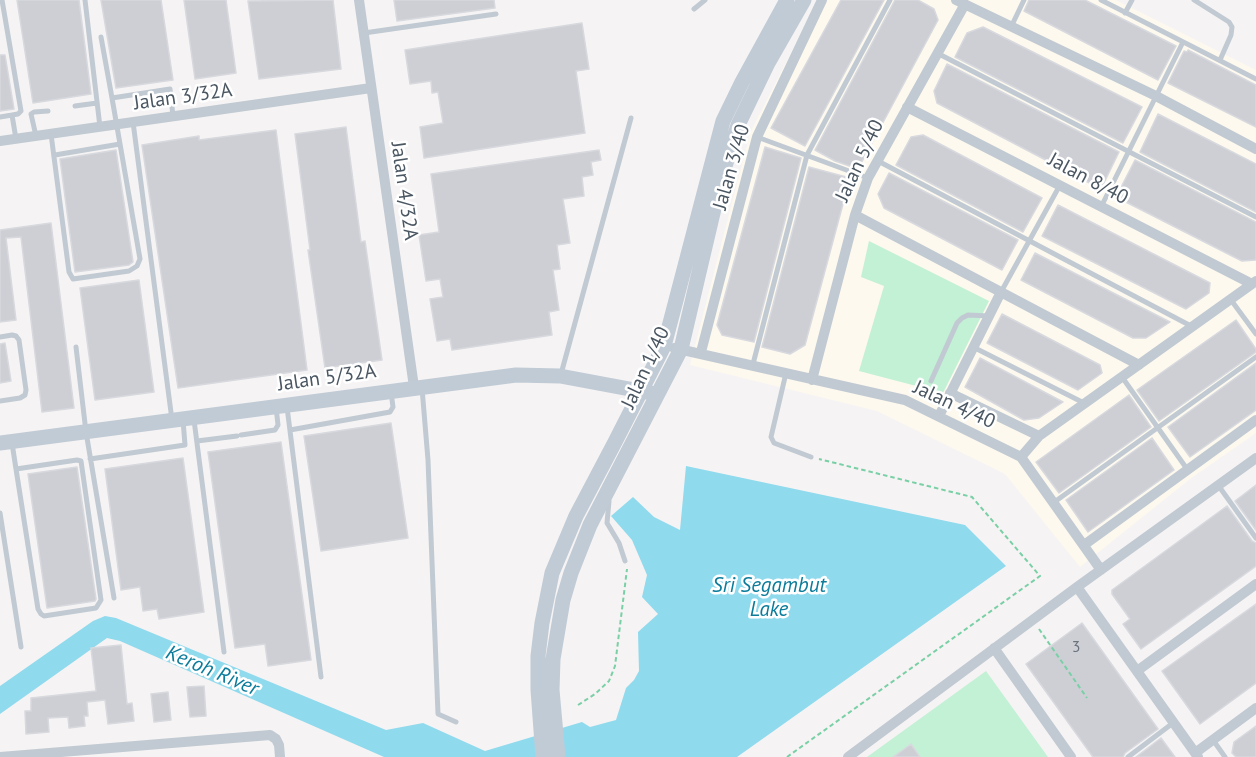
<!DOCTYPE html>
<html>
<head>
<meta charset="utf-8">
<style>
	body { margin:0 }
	canvas { display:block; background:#f5f3f3 }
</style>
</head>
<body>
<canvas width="1256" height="757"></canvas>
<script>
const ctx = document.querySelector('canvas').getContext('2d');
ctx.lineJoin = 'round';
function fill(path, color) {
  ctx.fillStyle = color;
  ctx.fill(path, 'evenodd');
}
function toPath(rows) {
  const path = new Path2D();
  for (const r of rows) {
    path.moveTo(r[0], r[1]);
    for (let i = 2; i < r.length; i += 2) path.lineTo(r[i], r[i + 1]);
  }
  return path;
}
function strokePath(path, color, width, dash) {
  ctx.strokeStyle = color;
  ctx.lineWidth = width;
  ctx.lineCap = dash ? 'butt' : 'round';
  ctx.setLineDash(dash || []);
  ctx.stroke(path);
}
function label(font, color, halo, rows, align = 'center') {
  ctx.font = font + ' "PT Sans",sans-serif';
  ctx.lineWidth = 5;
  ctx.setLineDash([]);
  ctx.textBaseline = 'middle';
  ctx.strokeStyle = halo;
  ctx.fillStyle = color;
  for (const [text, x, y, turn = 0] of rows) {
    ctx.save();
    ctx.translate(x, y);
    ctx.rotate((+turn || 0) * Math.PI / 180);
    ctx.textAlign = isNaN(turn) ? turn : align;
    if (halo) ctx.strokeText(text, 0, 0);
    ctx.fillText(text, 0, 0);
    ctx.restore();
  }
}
fill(toPath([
	[818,0,1116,0,1256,70,1256,433,1190,479,1080,567,1005,474,877,411,690,365,750,133]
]), '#fdf9ef');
fill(toPath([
	[869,241,989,301,943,393,859,371,884,286,861,277],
	[986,671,1048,757,867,757]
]), '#c3f1d5');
fill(toPath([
	[686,466,965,525,1006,566,737,757,384,757,120,641,107,638,0,714,0,686,93,621,105,616,116,618,386,730,423,723,485,751,582,722,590,727,616,720,626,688,634,680,639,671,638,632,658,614,642,597,647,575,632,540,611,516,633,497,654,517,680,530]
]), '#90daee');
const building = toPath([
	[17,0,79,0,91,94,33,103,17,0],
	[101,0,161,0,173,80,116,88,101,0],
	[184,0,226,0,236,73,195,79,184,0],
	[333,0,341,69,259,79,248,1,333,0],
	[394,0,494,0,495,8,397,21,394,0],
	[841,0,884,0,805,146,771,128,841,0],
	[895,0,918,0,934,9,938,20,858,169,835,161,815,150,895,0],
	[1029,0,1085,0,1176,46,1158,80,1024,11,1029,0],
	[582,23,589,69,576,71,585,133,424,158,420,127,443,123,438,92,432,93,431,81,410,84,405,50,582,23],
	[983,27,1142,107,1123,143,955,57,967,33,983,27],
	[1188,50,1256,85,1256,127,1168,83,1184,51,1187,52,1188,50],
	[0,55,5,55,14,109,0,111,0,55],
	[947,64,1119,152,1101,189,937,103,934,91,947,64],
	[1158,114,1256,164,1256,212,1140,152,1158,114],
	[346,127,361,242,365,241,382,360,325,368,308,250,310,250,295,134,346,127],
	[276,130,307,370,178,388,142,145,199,136,199,140,276,130],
	[923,135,1042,198,1023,232,896,165,911,137,923,135],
	[765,147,801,158,754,342,722,335,717,325,765,147],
	[116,150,133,262,129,265,75,272,60,159,116,150],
	[599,150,601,160,591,162,593,175,582,177,584,196,563,199,570,243,557,245,560,269,553,270,559,310,549,312,552,335,452,350,450,339,437,341,430,299,443,297,440,279,426,281,419,235,439,232,431,174,599,150],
	[1135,160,1256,222,1256,260,1242,261,1116,197,1135,160],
	[809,167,850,178,805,345,790,354,762,347,809,167],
	[889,173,1018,240,1002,270,884,208,878,194,889,173],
	[1058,205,1210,283,1209,293,1186,309,1042,236,1058,205],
	[51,223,74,408,42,412,21,237,6,238,16,320,0,322,0,230,51,223],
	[1035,253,1170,322,1146,338,1133,338,1021,280,1035,253],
	[139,280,154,392,95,400,80,288,139,280],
	[1002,314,1100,365,1102,373,1078,390,987,343,1002,314],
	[1236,320,1256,349,1256,352,1159,421,1137,390,1236,320],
	[5,343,11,381,0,383,0,344,5,343],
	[980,358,1063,402,1039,418,1024,420,965,387,980,358],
	[1256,363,1256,410,1190,457,1168,427,1256,363],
	[1129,395,1151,427,1059,493,1036,462,1129,395],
	[391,423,408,538,321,551,304,436,391,423],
	[1152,438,1174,470,1088,532,1066,500,1152,438],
	[281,442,311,660,268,666,265,644,235,648,208,452,281,442],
	[183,458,204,612,159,619,157,609,143,611,140,587,121,590,105,469,183,458],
	[77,467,96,599,95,601,47,608,28,474,77,467],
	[1256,485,1256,530,1235,501,1256,485],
	[1227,506,1252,541,1256,543,1256,566,1141,649,1123,624,1130,619,1112,594,1112,590,1227,506],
	[1256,604,1256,683,1200,724,1162,671,1256,604],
	[1082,623,1158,729,1125,753,1123,757,1093,757,1026,664,1082,623],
	[121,645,127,704,132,703,134,721,108,724,105,700,87,702,88,716,84,716,85,726,69,728,68,717,48,718,49,732,26,734,25,711,31,711,31,698,96,691,91,648,121,645],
	[204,686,206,716,190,717,187,687,204,686],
	[168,692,171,720,154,722,151,694,168,692],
	[1256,726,1256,757,1236,757,1232,753,1234,742,1256,726],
	[1161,738,1175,757,1136,757,1161,738],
	[911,744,920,757,893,757,911,744]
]);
fill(building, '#cdcfd5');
strokePath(building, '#d7d9de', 1.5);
strokePath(toPath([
	[1039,629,1087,698],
	[578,705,595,694,609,681,615,666,627,569],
	[787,757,1040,576,972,497,819,459]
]), '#7ad0a6', 2, [4.5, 3]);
strokePath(toPath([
	[85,0,100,127],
	[1101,0,1256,79],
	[1194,0,1229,22,1232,27,1231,35,1220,60],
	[694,9,705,0],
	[1125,13,1132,0],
	[1011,27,1024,0],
	[364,33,496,14],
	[101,37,112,98],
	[937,53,1256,217],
	[75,106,97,103],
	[12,115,16,139],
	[0,117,18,114,21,111,2,0],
	[133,122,172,420],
	[51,134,69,272,73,279,129,271,137,266,140,259,112,98,170,89,173,116],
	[36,136,31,114,34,112,48,111],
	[757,137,868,178],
	[55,155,120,144],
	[878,161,1191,326],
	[1101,207,1183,42],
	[1001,292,1060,185],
	[1231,300,1256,334],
	[0,337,12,335,16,336,19,340,26,390,25,395,20,398,0,401],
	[76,347,86,432,114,598],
	[973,347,1084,403],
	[753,364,807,155,890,0],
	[786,373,771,437,774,443,811,457],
	[561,374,631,118],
	[1122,377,1187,469],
	[931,381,957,323,962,318,968,315,989,316],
	[422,388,428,460,438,714,456,722],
	[287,407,321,677],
	[194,420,224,652],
	[290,430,390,412,393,407,391,392],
	[241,435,275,430,278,425,276,407],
	[197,441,237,436],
	[12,443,16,469,38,609,41,614,44,616,96,608,101,600,81,461,77,460,16,469],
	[90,459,185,445,183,420],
	[1218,485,1256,538],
	[609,501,607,523,619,543,625,561],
	[1053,503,1256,357],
	[0,513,21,647],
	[1213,740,1225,757],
	[1128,757,1173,723]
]), '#c1cad2', 5);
strokePath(toPath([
	[359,0,414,387],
	[956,0,1156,96,1256,149],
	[907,107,1252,284],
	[0,141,371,88],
	[855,215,1139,365],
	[674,348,905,400,1021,457,1101,570],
	[701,352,757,137,822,0],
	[812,380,855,215,868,178,965,4],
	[950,393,1039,436],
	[939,416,1001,292],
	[1021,457,1039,436,1256,281],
	[1084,545,1256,420],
	[1077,587,1198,757],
	[994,648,1071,757],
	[1137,671,1256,584],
	[1195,753,1256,708],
	[0,757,270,735,276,739,279,745,280,757],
	[848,757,1077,587,1256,458]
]), '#c1cad2', 10);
strokePath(toPath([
	[0,443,516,375,560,376,651,393],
	[543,757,538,690,538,656,542,623,552,573,576,516,615,442,664,346,723,121,742,82,787,0],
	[558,757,552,690,553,659,563,600,571,573,590,525,681,349,721,179,738,125,768,63,804,0]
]), '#c1cbd6', 15);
label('16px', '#6b747e', null, [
	["3",1076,647]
]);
label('20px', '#4a5661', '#fff', [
	["Jalan 3/32A",183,97,-8],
	["Jalan 5/40",860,161,-65],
	["Jalan 3/40",732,167,-74],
	["Jalan 8/40",1088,179,28],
	["Jalan 4/32A",404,191,82],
	["Jalan 1/40",646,368,-65],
	["Jalan 5/32A",327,378,-8],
	["Jalan 4/40",954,405,25]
]);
label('italic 21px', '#0c7c9b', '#fff', [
	["Sri Segambut",769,586],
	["Lake",769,610],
	["Keroh River",212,671,23]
]);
</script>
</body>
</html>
